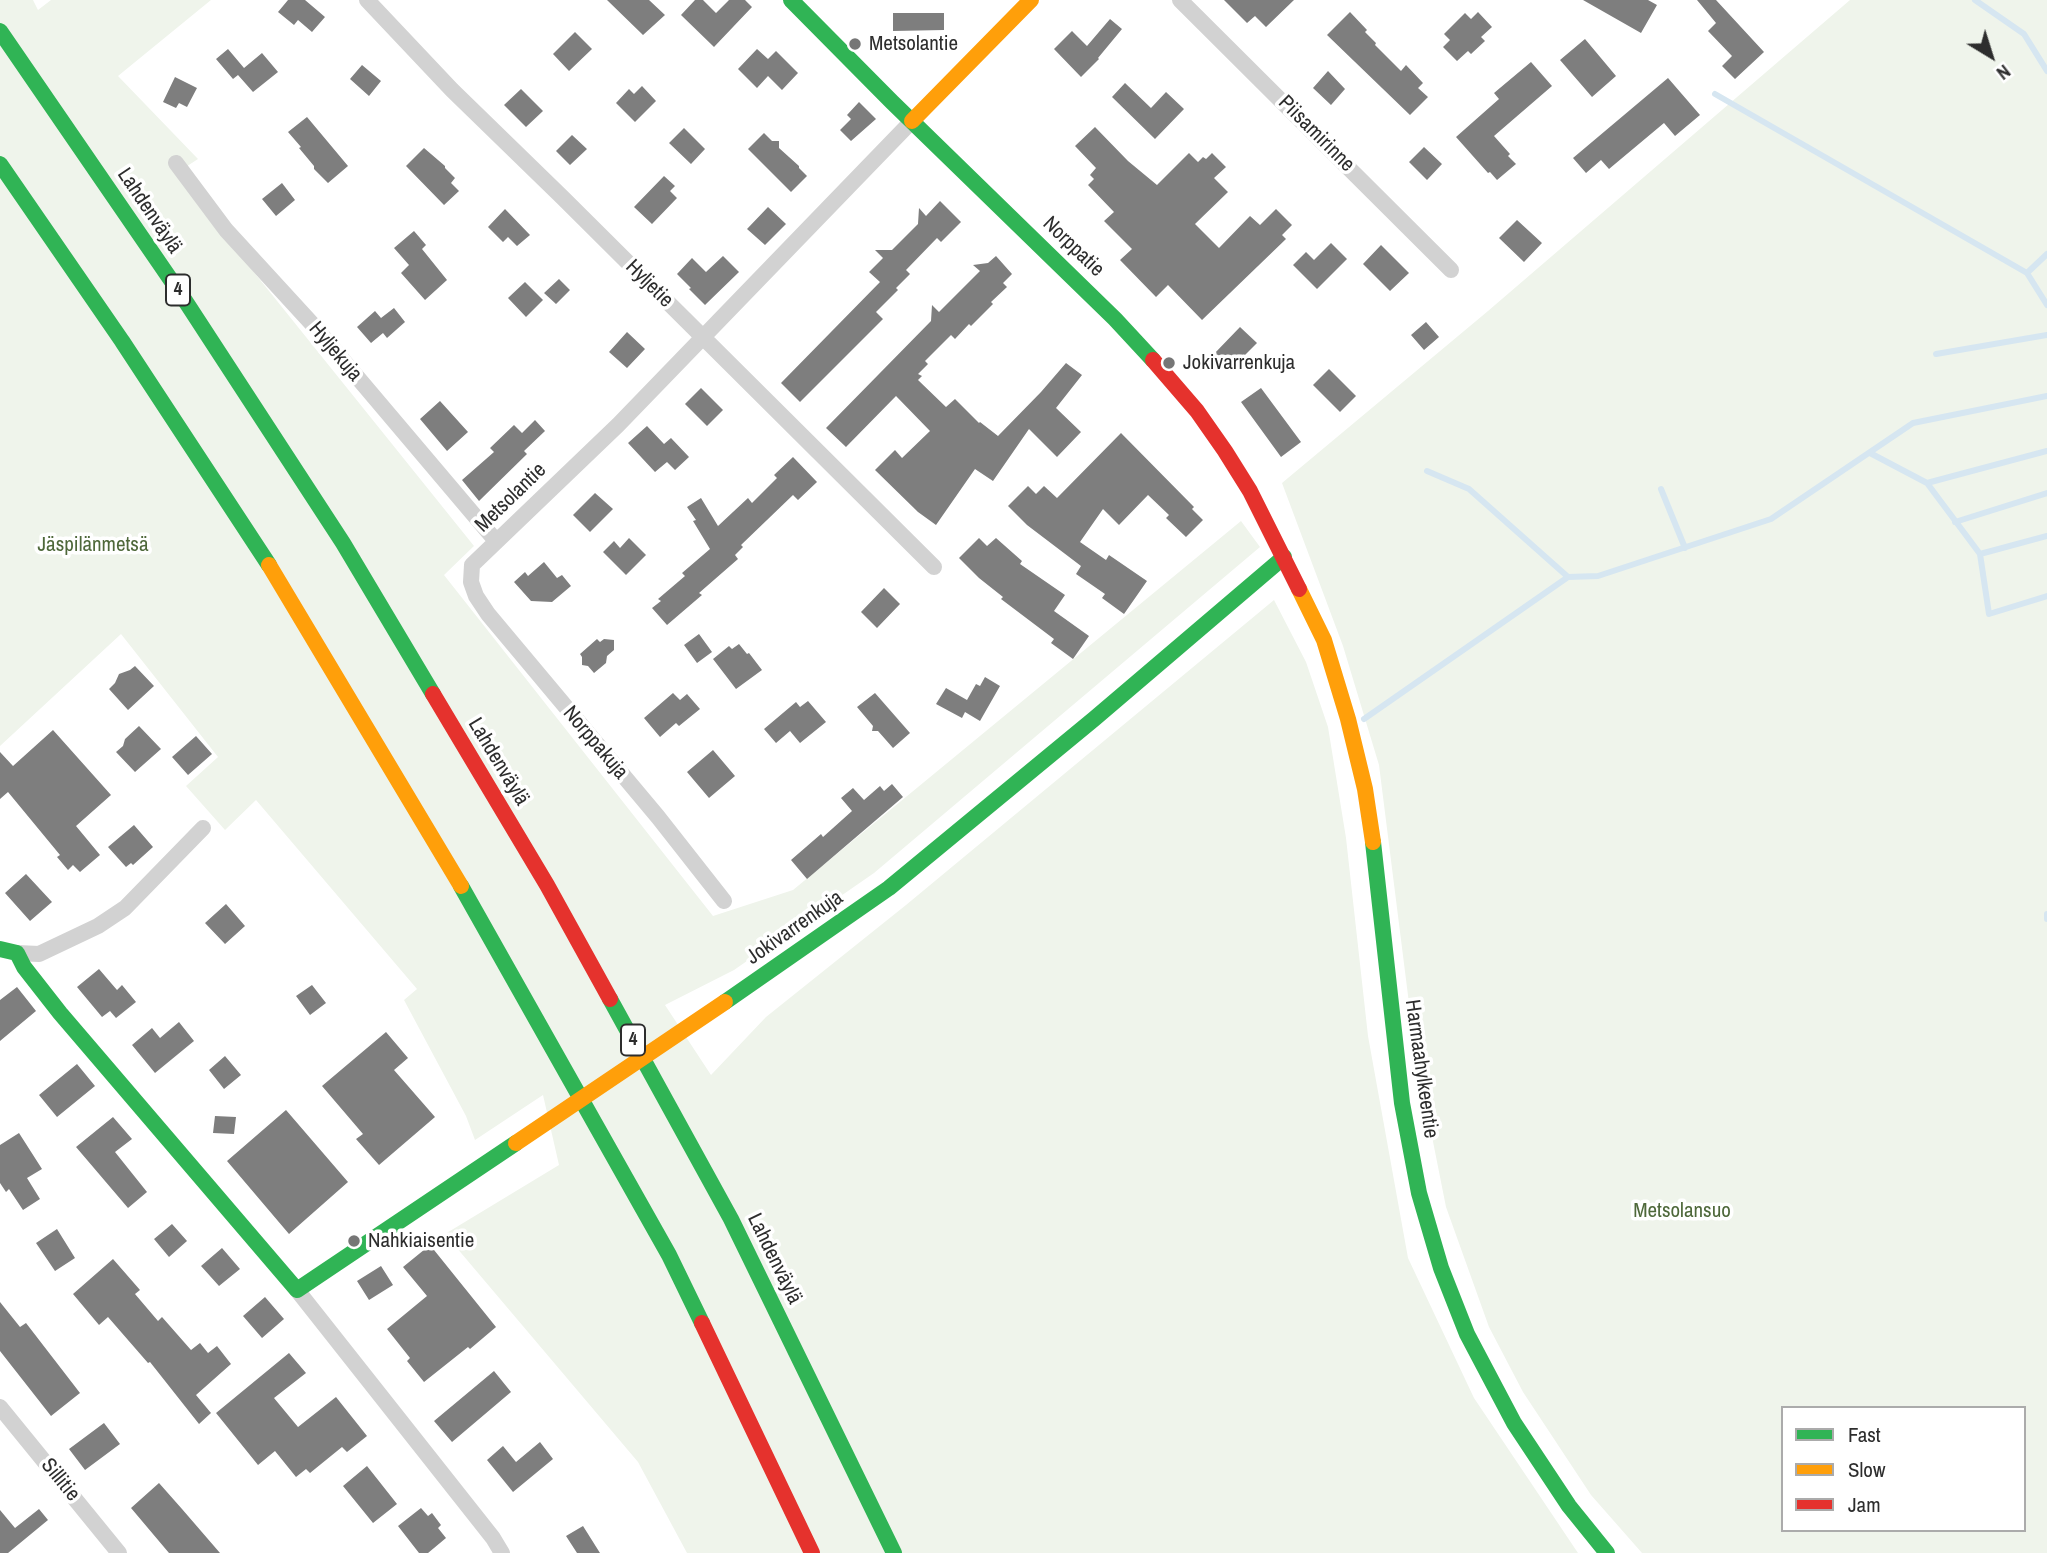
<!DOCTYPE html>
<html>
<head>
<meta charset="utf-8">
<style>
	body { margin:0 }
	#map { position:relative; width:2047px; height:1553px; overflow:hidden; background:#fff; font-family:"Archivo Narrow",sans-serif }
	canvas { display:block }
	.legend { position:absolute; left:1781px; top:1406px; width:245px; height:126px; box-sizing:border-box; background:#fff; border:2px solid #ababab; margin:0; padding:9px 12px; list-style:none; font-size:21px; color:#2d2d2d }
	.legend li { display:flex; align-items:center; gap:14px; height:35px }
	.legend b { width:35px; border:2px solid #ababab }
	.north { position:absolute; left:1956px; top:21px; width:70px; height:70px; -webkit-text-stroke:5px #fff; paint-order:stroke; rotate:142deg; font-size:19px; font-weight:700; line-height:28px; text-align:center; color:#2d2d2d }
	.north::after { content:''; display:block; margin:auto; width:24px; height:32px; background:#2d2d2d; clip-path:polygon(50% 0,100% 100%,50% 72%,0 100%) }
</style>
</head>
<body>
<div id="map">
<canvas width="2047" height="1553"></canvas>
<ul class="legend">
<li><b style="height:9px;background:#30b455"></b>Fast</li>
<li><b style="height:9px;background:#ff9f0a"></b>Slow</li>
<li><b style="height:9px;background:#e5322d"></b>Jam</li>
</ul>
<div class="north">N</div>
</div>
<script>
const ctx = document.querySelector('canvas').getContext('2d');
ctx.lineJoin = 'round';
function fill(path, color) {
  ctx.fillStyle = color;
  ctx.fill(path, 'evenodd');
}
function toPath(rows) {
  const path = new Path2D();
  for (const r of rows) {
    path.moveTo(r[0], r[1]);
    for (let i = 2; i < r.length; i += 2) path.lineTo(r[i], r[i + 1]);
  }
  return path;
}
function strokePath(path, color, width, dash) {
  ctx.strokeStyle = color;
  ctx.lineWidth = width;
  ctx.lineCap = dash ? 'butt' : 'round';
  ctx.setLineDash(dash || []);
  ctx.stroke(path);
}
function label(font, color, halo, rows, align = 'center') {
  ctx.font = font + ' "Archivo Narrow",sans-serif';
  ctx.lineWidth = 7;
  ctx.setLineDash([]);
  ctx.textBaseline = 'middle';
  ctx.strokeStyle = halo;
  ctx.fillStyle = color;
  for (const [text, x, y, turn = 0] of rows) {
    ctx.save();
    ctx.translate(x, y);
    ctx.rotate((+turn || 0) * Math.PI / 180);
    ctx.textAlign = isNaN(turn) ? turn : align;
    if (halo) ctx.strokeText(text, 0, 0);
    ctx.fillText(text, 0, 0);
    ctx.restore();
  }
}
fill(toPath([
	[0,0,33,0,38,10,51,0,211,0,118,76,198,159,175,174,474,546,444,575,713,916,793,890,1241,521,1260,547,874,873,734,970,665,1005,711,1075,766,1017,906,905,1274,600,1306,662,1328,727,1346,838,1368,1036,1408,1258,1474,1398,1578,1553,687,1553,638,1462,445,1234,559,1165,543,1095,475,1140,466,1116,404,1000,417,989,256,800,225,830,186,786,218,757,121,634,0,746],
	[1850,0,2047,0,2047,1553,1642,1553,1591,1495,1523,1392,1489,1327,1446,1207,1415,1051,1379,765,1343,646,1282,483,1488,311],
	[1783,1408,2024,1408,2024,1530,1783,1530]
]), '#eff4eb');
strokePath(toPath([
	[1975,0,2024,34,2047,71],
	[1715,94,2027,273,2047,305],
	[2027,273,2047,254],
	[1936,354,2047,335],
	[1870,453,1927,483,1980,554,1989,614,2047,596],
	[1427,471,1469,489,1568,577],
	[1927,483,2047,451],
	[1661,489,1685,548],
	[1955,522,2047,493],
	[1980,554,2047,536],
	[1364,719,1568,577,1598,576,1771,519,1913,423,2047,396],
	[2047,914,2047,919]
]), '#d6e6f1', 6);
fill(toPath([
	[288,0,305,0,325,17,312,32,298,20,294,25,278,12],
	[607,0,649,0,665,15,643,35],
	[695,0,703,0,716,13,729,0,745,0,752,7,714,47,681,15],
	[1224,0,1294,0,1266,27,1255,16,1247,23],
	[1583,0,1648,0,1657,5,1641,33],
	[1697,0,1716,0,1764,52,1735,79,1722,66,1732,56,1708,31,1716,23],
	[1350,12,1367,30,1365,32,1376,43,1375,45,1401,71,1406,65,1423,83,1418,88,1428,97,1410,115,1327,35],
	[1478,12,1492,27,1481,37,1485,41,1471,54,1468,51,1457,61,1443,47,1450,40,1444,34,1465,13,1471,19],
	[893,13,944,13,944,30,893,31],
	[1110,19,1122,29,1098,58,1099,59,1081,77,1054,49,1072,31,1087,46],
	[575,32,592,49,569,71,553,54],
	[1585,39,1616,76,1592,97,1560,60],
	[228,49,244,68,262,53,278,72,253,92,238,75,233,79,216,59],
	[757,49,768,59,776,51,798,73,782,90,768,76,757,88,738,69],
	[1531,62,1552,86,1494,136,1510,154,1508,156,1516,164,1497,180,1490,172,1488,173,1456,137,1499,99,1494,93],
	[362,65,381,81,369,96,350,79],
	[1328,71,1345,89,1331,105,1313,88],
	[175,77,197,88,187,107,179,103,176,108,163,102],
	[1668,78,1700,115,1675,136,1664,123,1609,169,1601,160,1586,173,1573,158],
	[1125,83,1151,108,1166,92,1184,109,1155,139,1112,97],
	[642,86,656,101,635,122,616,103,629,89,634,94],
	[521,89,543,111,526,127,504,105],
	[859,102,876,119,851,141,840,130,851,119,847,115],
	[307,117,348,166,328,183,314,169,314,166,299,148,301,147,288,132],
	[1095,127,1128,161,1157,185,1189,153,1198,162,1203,157,1206,159,1212,153,1226,167,1214,178,1228,192,1195,224,1219,248,1250,216,1260,225,1276,209,1292,225,1282,235,1286,239,1202,320,1168,285,1156,297,1120,260,1132,249,1104,221,1114,212,1088,185,1094,179,1090,175,1096,168,1075,146],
	[684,128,705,149,691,164,669,143],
	[764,133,772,141,779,141,779,148,799,166,799,168,807,176,791,192,748,149],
	[572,135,587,149,570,165,556,151],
	[1424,147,1442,164,1427,180,1409,162],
	[424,148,445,166,445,168,455,178,451,183,459,191,444,205,406,166],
	[664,176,675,186,670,191,677,198,652,224,634,207],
	[282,183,295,200,276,216,262,199],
	[940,201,961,222,941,242,937,238,906,270,910,274,896,288,898,290,876,312,883,319,800,402,781,383,880,282,869,272,883,258,875,250,892,250,918,224,919,208,926,216],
	[768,207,786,224,765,245,747,229],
	[505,209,530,235,517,246,508,237,503,242,488,227],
	[1517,220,1542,243,1524,262,1499,238],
	[414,231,426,245,422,249,447,280,425,300,401,273,409,265,394,248],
	[1331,243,1347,259,1317,289,1293,265,1306,252,1314,260],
	[1381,245,1409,273,1390,291,1363,264],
	[723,256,739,272,705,305,689,289,691,288,677,274,692,258,706,272],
	[996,256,1012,274,1003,283,1007,287,991,302,993,304,971,326,969,324,955,339,951,335,925,361,928,364,918,374,922,376,918,380,946,407,955,399,979,423,980,422,998,436,1041,392,1066,363,1082,375,1056,408,1081,432,1057,457,1029,429,993,481,975,469,936,525,918,512,875,470,895,450,902,458,930,431,896,396,846,447,826,428,931,321,932,305,939,312,980,271,973,265,988,263],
	[559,279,570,290,556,304,544,293],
	[525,282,543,300,526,317,508,298],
	[394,308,405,322,387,338,383,333,371,343,357,327,375,311,381,318],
	[1426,322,1439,337,1424,350,1411,335],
	[1240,327,1257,343,1229,371,1213,355],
	[627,332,645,349,627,368,609,352],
	[1329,369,1356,396,1340,412,1313,385],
	[701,388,723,410,707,426,685,404],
	[1261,388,1301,442,1281,457,1241,402],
	[440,401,468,432,447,451,420,419],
	[535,420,545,431,524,451,527,454,479,501,462,480,494,452,490,448,514,425,522,433],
	[647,426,664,444,671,438,689,457,675,470,667,462,655,472,628,443],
	[1121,433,1194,507,1192,509,1203,520,1186,537,1166,518,1169,515,1148,495,1119,525,1103,509,1080,542,1106,560,1109,555,1147,581,1124,614,1102,598,1105,594,1076,574,1081,566,1027,525,1008,506,1028,486,1036,494,1044,486,1057,498],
	[793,457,817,482,798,500,793,495,741,545,743,547,735,555,738,559,699,593,702,595,667,625,652,608,661,601,658,599,685,576,682,573,710,549,693,521,696,520,687,507,701,498,718,526,748,498,752,503,777,478,774,475],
	[595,493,613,509,590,532,573,515],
	[629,538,646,555,626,575,603,552,614,541,620,548],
	[979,538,987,546,996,538,1022,561,1020,564,1065,595,1054,611,1089,636,1073,659,1051,643,1054,639,1001,599,1003,597,979,578,959,558],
	[544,562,557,578,562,575,571,586,552,602,531,601,514,582,525,572,528,576],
	[884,588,900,604,877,628,861,612],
	[699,634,712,652,697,663,684,645],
	[597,639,600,642,604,639,614,640,614,650,607,656,606,663,594,673,588,666,582,665,582,657,580,654],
	[739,644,747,654,749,653,762,670,736,689,713,659,729,646,732,649],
	[135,666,154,686,128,710,109,689,115,683,119,674,130,670],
	[985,677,1000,686,980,721,965,712,962,718,936,704,946,688,967,700,976,684,980,686],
	[673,693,680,700,687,694,700,709,679,726,676,723,660,737,644,718],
	[875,693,910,733,893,748,878,731,872,731,873,726,857,707],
	[808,701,826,722,800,743,790,731,776,743,764,729,796,702,800,707],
	[139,726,161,749,135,772,116,752,123,746,125,739],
	[53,730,111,795,76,826,100,855,80,872,73,865,68,870,57,857,60,855,8,792,0,799,0,752,13,766],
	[196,736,212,754,188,775,172,757],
	[713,750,735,776,709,798,687,772],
	[892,784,903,797,807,879,791,860,821,834,823,837,852,811,841,798,853,788,864,800,880,786,884,791],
	[134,825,153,847,133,865,131,863,126,867,108,847],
	[26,874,52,902,30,921,5,893],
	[226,904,245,926,225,944,205,923],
	[99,969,117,990,122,985,136,1002,116,1018,110,1011,102,1017,77,987],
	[312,985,326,1003,310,1015,296,996],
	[17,987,36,1011,0,1041,0,1000],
	[179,1022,194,1041,155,1073,132,1045,152,1028,160,1038],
	[386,1032,408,1058,394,1070,435,1117,379,1165,356,1139,363,1134,322,1086],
	[225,1056,241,1075,224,1089,209,1070],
	[77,1064,95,1086,57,1117,39,1095],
	[286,1110,348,1182,289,1234,227,1161],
	[215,1116,236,1117,234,1134,213,1133],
	[113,1117,132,1139,115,1152,147,1192,128,1208,76,1147],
	[19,1133,42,1169,27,1178,40,1199,23,1210,9,1189,6,1192,0,1183,0,1145],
	[172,1224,187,1241,169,1257,154,1239],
	[57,1229,75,1258,55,1271,36,1243],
	[430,1245,496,1327,470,1349,468,1347,424,1382,407,1361,410,1358,387,1329,427,1296,403,1267],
	[222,1248,240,1269,219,1286,201,1266],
	[113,1259,140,1290,135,1294,158,1321,162,1317,191,1350,200,1343,208,1353,217,1346,231,1364,196,1395,211,1413,199,1424,150,1362,148,1363,108,1317,99,1325,73,1294],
	[381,1266,393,1285,369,1300,357,1281],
	[265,1297,284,1319,262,1338,243,1316],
	[0,1302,20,1327,26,1323,80,1393,51,1416,0,1351],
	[289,1353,306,1373,274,1398,298,1427,336,1397,367,1436,347,1452,342,1447,310,1473,306,1469,296,1477,275,1451,258,1465,216,1413],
	[494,1371,511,1392,452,1442,434,1421],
	[104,1423,120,1444,85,1470,69,1449],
	[540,1442,553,1459,513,1492,487,1460,503,1446,516,1462],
	[367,1466,397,1504,373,1523,343,1486],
	[159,1483,182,1509,220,1553,169,1553,131,1508],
	[421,1508,428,1516,432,1513,441,1525,438,1528,446,1538,428,1553,419,1553,398,1526],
	[39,1509,48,1520,8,1553,0,1553,0,1510,15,1528],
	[583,1526,600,1553,577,1553,566,1536]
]), '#7e7e7e');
strokePath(toPath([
	[367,0,452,90,563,198,934,567],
	[1180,0,1451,270],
	[176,163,226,230,314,326,496,541],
	[724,901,658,817,488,614,476,596,471,582,472,565,618,425,912,121],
	[17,953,39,954,98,926,125,908,203,828],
	[297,1290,493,1538,502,1553],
	[0,1407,119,1553]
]), '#d2d2d2', 16);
strokePath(toPath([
	[791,0,892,102,1115,319,1153,360],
	[0,31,184,299,343,543,433,694],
	[0,164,122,341,269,565],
	[1373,842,1402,1103,1419,1193,1441,1268,1467,1334,1514,1423,1569,1506,1607,1553],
	[461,886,669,1255,702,1323],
	[0,949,17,953,24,967,60,1013,297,1290,516,1143],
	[610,999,731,1219,894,1553],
	[725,1002,889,888,1094,719,1284,557]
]), '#30b455', 16);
strokePath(toPath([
	[912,121,1031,0],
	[269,565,461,886],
	[1299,589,1324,640,1348,719,1365,789,1373,842]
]), '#ff9f0a', 16);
strokePath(toPath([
	[1153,360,1197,411,1225,451,1250,491,1299,589],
	[433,694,547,885,610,999],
	[702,1323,812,1553]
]), '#e5322d', 16);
strokePath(toPath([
	[516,1143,725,1002]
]), '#ff9f0a', 16);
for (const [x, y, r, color] of [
	[855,44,7,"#767676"],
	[1169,363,7,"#767676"],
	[354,1241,7,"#767676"]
]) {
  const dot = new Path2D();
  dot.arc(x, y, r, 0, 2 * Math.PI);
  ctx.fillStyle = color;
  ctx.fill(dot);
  strokePath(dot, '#fff', 2.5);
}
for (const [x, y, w] of [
	[178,290,24],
	[633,1040,24]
]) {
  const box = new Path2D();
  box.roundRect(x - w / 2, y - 15.5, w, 31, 5);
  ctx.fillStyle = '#fff';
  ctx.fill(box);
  strokePath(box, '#2d2d2d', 2);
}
label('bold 19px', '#2d2d2d', null, [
	["4",178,290],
	["4",633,1040]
]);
label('21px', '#2d2d2d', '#fff', [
	["Metsolantie",869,44],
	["Jokivarrenkuja",1183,363],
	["Nahkiaisentie",368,1241]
], 'left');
label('21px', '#2d2d2d', '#fff', [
	["Piisamirinne",1316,134,45],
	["Lahdenväylä",149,211,56],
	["Norppatie",1073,247,44],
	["Hyljetie",649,284,45],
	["Hyljekuja",335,352,50],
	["Metsolantie",511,498,-44],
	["Norppakuja",595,743,50],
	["Lahdenväylä",498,762,59],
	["Jokivarrenkuja",795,928,-35],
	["Harmaahylkeentie",1421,1069,82],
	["Lahdenväylä",774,1259,64],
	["Sillitie",60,1480,51]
]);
label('21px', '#4e683a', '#fff', [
	["Jäspilänmetsä",93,545],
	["Metsolansuo",1682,1211]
]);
</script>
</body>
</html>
